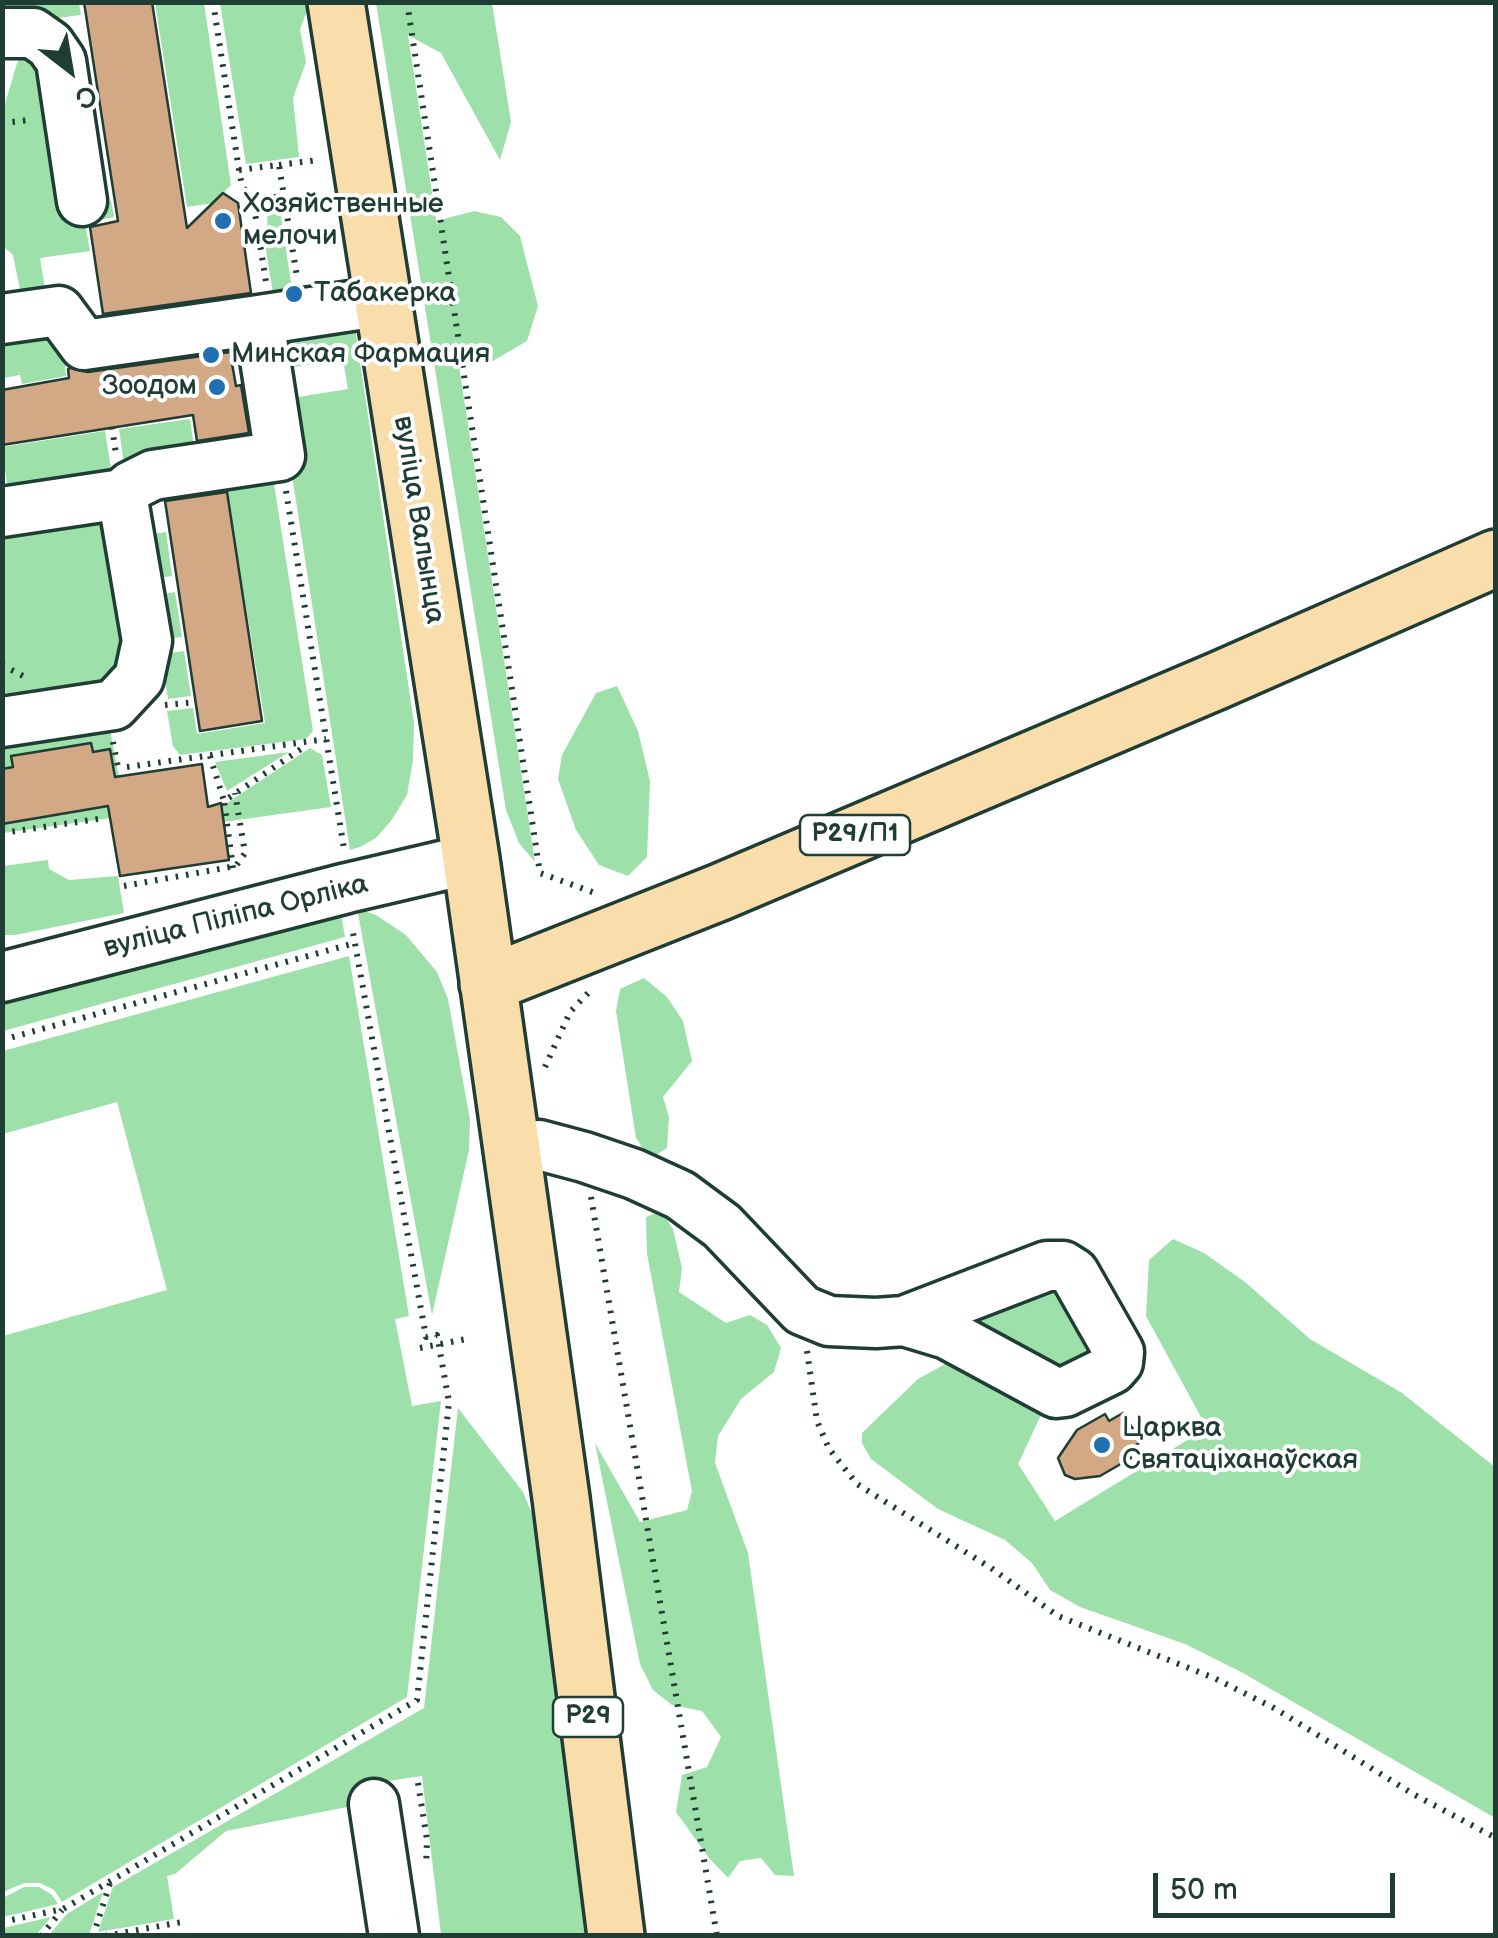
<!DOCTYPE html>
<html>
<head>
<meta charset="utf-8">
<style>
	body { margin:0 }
	#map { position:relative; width:1498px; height:1938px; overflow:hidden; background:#fff; font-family:"Balsamiq Sans",sans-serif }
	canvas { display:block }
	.frame { position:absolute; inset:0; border:5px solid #1f3d34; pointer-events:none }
	.north { position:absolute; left:20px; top:20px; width:100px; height:100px; -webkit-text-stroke:8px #fff; paint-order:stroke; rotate:149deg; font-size:28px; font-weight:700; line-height:40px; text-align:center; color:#1f3d34 }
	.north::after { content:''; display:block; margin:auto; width:35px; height:45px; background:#1f3d34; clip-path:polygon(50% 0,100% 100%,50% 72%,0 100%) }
	.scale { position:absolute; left:1153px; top:1873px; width:242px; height:45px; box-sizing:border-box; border:5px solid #1f3d34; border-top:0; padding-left:12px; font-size:30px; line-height:35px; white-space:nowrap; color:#1f3d34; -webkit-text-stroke:8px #fff; paint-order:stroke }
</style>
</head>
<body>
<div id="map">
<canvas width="1498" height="1938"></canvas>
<div class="frame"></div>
<div class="north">С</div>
<div class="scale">50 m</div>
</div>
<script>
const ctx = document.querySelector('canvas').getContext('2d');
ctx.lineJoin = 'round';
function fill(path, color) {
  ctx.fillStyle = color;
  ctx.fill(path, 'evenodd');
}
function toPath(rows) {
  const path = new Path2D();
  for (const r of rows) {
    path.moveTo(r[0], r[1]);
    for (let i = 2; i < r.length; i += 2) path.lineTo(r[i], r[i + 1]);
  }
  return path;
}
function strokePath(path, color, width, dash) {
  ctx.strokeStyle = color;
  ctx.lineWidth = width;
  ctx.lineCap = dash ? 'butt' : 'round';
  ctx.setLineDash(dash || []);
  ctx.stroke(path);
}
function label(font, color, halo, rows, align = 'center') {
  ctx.font = font + ' "Balsamiq Sans",sans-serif';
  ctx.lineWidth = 8;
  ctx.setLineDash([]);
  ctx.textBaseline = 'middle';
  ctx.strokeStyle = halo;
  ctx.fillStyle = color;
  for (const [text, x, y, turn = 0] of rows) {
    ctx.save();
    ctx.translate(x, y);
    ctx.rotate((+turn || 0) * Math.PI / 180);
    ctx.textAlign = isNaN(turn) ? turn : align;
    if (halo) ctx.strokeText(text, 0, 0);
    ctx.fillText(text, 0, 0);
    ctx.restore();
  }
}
fill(toPath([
	[2,3,79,3,81,15,3,25],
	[155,3,204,3,231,185,213,203,187,207],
	[220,3,310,3,300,29,306,62,293,98,299,157,246,164],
	[376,3,492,3,511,122,500,160,441,53,408,35,437,225,440,220,474,211,501,217,520,236,538,306,527,341,491,362,463,355,455,340,535,862,519,843,506,810],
	[41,51,76,205,111,201,114,217,85,223,90,251,40,258,47,301,23,304,13,255,3,246,3,111,17,63,24,53],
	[279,204,294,302,275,306,266,250,268,206],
	[353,315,414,723,413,760,407,795,391,821,376,838,360,847,350,850,290,462,292,398,348,389,343,360,287,368,280,327],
	[3,330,162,344,164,359,144,362,141,354,65,366,66,376,22,384,20,375,3,378],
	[190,419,196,460,126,478,119,429],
	[105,431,112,475,8,492,2,447],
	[271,465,313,731,306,739,180,755,173,746,167,711,193,708,197,734,265,723,224,472],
	[115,507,138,642,122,685,3,711,3,518],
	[166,532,172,576,151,579,144,535],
	[175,592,182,637,159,640,153,596],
	[184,651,191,696,168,699,161,654],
	[617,686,638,731,650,781,647,857,628,876,599,865,576,830,558,779,562,755,596,693],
	[109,725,119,777,111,818,3,833,2,734],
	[310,748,322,755,331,807,223,822,221,807],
	[289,752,227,791,215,762],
	[48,860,49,869,69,880,118,876,124,913,15,935,3,935,3,866],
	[340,908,345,937,3,1031,3,996],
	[357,908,376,915,406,935,437,972,448,999,470,1120,469,1150,432,1315],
	[349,956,409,1316,395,1319,412,1406,441,1401,407,1697,62,1902,54,1890,40,1883,24,1883,3,1892,3,1336,167,1290,117,1102,3,1134,3,1051],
	[644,978,667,997,683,1021,692,1061,663,1097,669,1117,667,1148,650,1159,636,1138,616,1011,620,989],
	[661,1211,673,1229,682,1268,679,1292,726,1323,750,1315,767,1325,781,1348,774,1372,741,1399,718,1436,715,1463,748,1553,794,1876,775,1875,761,1858,740,1861,728,1878,709,1858,676,1812,682,1775,707,1767,721,1737,702,1711,672,1705,653,1690,640,1664,595,1443,640,1522,687,1510,692,1491,647,1254,646,1217],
	[1173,1239,1204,1253,1245,1282,1310,1339,1402,1393,1495,1467,1495,1818,1243,1673,1185,1644,1080,1607,1050,1590,1032,1563,1005,1540,938,1509,871,1459,862,1443,862,1433,918,1379,947,1363,1041,1415,1018,1464,1055,1521,1207,1428,1146,1316,1149,1260],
	[1054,1286,1095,1355,1062,1377,957,1312],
	[458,1408,523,1492,538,1528,611,1935,441,1935,422,1776,354,1786,357,1805,226,1831,175,1874,167,1876,174,1919,98,1932,113,1887,424,1708],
	[24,1887,39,1887,52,1895,58,1904,3,1917,3,1898],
	[103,1892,89,1935,49,1935,67,1914],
	[51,1917,36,1935,3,1935,3,1928]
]), '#9de0aa');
const building = toPath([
	[84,2,152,2,187,228,223,193,238,203,251,293,103,314,90,227,118,221,84,2],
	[230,352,236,386,241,385,249,433,197,441,193,415,2,445,2,390,69,378,68,369,70,368,88,372,230,352],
	[227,492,262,721,200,731,165,501,227,492],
	[91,743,93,752,110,749,115,777,202,764,208,807,221,803,229,860,120,876,108,806,2,824,2,769,13,767,11,756,91,743],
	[1123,1413,1141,1442,1127,1450,1131,1458,1100,1476,1075,1479,1065,1475,1058,1458,1077,1430,1105,1414,1109,1421,1123,1413]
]);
fill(building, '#d2a984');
strokePath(building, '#1f3d34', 2.5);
const minor = toPath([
	[2,33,33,33,50,45,61,61,82,201],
	[2,319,59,311,84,345,259,320],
	[122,494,131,486,153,475,280,456,259,320,384,301],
	[2,512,122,494,147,641,139,678,114,705,2,722],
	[2,977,347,888,471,859],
	[512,1149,539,1145,584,1157,634,1174,680,1195,722,1226,802,1310,829,1321,876,1323,904,1321,1047,1266,1063,1266,1074,1273,1119,1352,1118,1362,1112,1369,1065,1392,1056,1393,947,1334,904,1321],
	[374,1804,394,1936]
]);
const major = toPath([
	[336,2,471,859,561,1498,616,1936],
	[488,984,720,892,1219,680,1496,558]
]);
strokePath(minor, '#1f3d34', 55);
strokePath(major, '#1f3d34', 62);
strokePath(toPath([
	[213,2,239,170,242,186,253,200,266,282],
	[407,2,540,873,595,893],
	[2,123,31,120],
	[279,165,318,160],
	[239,170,279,165,297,277],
	[253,200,284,196],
	[112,427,116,454],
	[286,491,344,849],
	[2,665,27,678],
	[165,705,195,702],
	[113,742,119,772],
	[210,756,224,801],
	[127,767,326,739],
	[2,833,105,818],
	[233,868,224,801,307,745],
	[124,886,236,866,245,853,235,793],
	[2,1040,355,943],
	[545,1067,570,1012,589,992],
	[591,1197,717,1936],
	[420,1348,466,1339],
	[807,1351,817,1421,829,1449,857,1484,991,1568,1058,1616,1214,1678,1274,1708,1413,1794,1496,1838],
	[418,1783,427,1840,426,1866],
	[2,1922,63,1909,417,1700,449,1402,437,1335,426,1337,352,927],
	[41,1936,62,1910],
	[93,1936,111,1880],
	[105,1936,182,1922]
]), '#1f3d34', 6, [2.5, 8]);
strokePath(minor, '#fff', 48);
strokePath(major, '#f9deab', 55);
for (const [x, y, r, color] of [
	[223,221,10,"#1f6fb2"],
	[294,294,10,"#1f6fb2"],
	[211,355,10,"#1f6fb2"],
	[217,387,10,"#1f6fb2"],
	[1102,1445,10,"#1f6fb2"]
]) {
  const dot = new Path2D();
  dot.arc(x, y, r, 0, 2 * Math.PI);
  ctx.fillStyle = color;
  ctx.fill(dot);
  strokePath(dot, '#fff', 4);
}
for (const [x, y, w] of [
	[855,835,110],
	[588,1717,70]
]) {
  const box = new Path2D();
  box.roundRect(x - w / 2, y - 20, w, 40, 8);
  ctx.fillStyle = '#fff';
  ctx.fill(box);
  strokePath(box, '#1f3d34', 2.5);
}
label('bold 25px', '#1f3d34', null, [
	["Р29/П1",855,835],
	["Р29",588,1717]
]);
label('28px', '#1f3d34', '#fff', [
	["Хозяйственные",243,205],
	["мелочи",243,237],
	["Табакерка",314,294],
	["Минская Фармация",231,355],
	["Зоодом",197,387,"right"],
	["Царква",1122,1429],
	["Святаціханаўская",1122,1461]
], 'left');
label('28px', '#1f3d34', '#fff', [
	["вуліца Валынца",418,520,81],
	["вуліца Піліпа Орліка",236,917,-14]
]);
</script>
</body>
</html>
